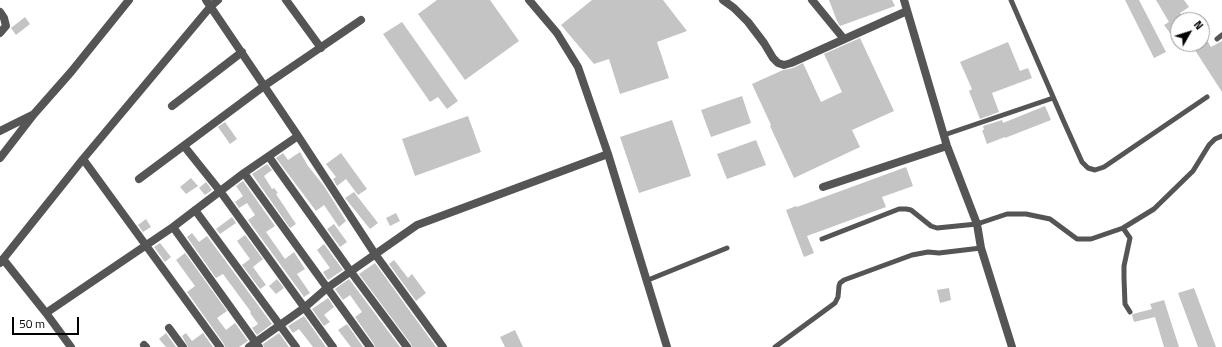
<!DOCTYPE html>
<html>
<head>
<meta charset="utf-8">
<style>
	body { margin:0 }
	#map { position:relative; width:1222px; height:347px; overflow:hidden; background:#fff; font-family:"Titillium Web",sans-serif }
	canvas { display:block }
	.north { position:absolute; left:1170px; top:12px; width:40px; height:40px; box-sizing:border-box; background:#fff; border:1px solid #999; border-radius:50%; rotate:51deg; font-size:11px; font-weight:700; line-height:16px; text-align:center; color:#000 }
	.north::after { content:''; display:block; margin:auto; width:14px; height:18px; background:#000; clip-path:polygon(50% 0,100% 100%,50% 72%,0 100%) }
	.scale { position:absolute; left:12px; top:317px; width:67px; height:18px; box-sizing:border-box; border:2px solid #000; border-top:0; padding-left:5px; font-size:12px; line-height:14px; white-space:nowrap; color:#000; -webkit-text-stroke:3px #fff; paint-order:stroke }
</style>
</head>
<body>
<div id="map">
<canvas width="1222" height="347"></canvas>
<div class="north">N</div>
<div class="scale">50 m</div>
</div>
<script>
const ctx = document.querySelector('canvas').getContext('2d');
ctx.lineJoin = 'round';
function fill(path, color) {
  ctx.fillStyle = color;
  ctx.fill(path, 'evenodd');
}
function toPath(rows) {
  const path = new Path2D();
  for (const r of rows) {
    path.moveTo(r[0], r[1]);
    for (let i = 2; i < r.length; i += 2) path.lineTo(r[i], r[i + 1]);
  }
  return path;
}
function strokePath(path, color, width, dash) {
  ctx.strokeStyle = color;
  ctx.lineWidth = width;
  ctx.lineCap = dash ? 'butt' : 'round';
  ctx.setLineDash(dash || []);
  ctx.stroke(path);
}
fill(toPath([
	[437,0,490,0,519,41,465,80,418,14],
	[592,0,663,0,687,31,657,42,669,78,620,94,609,59,594,64,561,25],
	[829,0,892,0,895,6,840,26,837,21],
	[1125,0,1139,0,1166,52,1154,58],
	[1156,0,1184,0,1189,7,1180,13,1185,20,1178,20,1178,34,1173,37,1164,25,1169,22],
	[25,17,30,24,16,35,11,28],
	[402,22,458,101,447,109,438,97,430,102,383,34],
	[1202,32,1211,47,1222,41,1222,92,1191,44,1202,44],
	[860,38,894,111,852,130,860,147,794,178,770,126,771,125,752,84,783,70,793,68,803,63,821,102,842,92,824,54],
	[1008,42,1020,71,1028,68,1032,78,992,93,999,112,980,119,969,91,972,89,960,62],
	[742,96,751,123,711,137,701,110],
	[1045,106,1051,120,1005,138,1005,137,987,144,982,130,984,130,983,126,1002,120,1003,123],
	[468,116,481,152,415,176,402,139],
	[672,120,691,176,639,193,620,137],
	[225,122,237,139,230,144,218,127],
	[756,140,766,165,727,179,717,154],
	[300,152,308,166,324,186,346,221,339,227,324,205,316,211,276,158,283,153,288,160],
	[341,153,367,189,358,195,346,179,337,186,333,179,336,177,326,164],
	[267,164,272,170,264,176,272,189,274,188,278,193,276,194,296,224,290,228,252,174],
	[906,167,913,186,882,197,886,207,807,236,814,253,804,257,786,210,796,206,797,207],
	[191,178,198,186,186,194,180,187],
	[243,181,275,226,266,232,285,259,294,252,305,269,297,274,310,293,304,297,248,220,255,215,247,203,239,208,235,202,243,196,236,186],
	[206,182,212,190,205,195,199,188],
	[354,192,378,223,370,229,345,198],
	[396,213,400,221,390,226,386,218],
	[232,217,236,223,220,234,216,229],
	[146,219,151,227,143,232,138,225],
	[334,224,347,242,340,247,327,229],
	[192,233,199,242,207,236,272,324,257,335,252,328,258,324,250,313,251,312,223,274,216,278,187,237],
	[245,235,263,259,253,267,266,285,260,289,242,265,250,259,237,241],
	[160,243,171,257,165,262,154,247],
	[324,244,343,270,328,280,323,272,330,268,317,250],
	[185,253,227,311,217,318,226,330,235,323,248,341,239,347,225,347,224,344,187,292,195,286,176,260],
	[394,260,408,278,412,274,426,293,416,301,389,264],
	[375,263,436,347,412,347,411,344,359,274],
	[277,279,284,288,276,294,269,286],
	[349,279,400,347,375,347,374,344,355,317,362,312,350,295,343,300,335,289],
	[949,288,951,300,940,303,937,290],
	[1194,288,1216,347,1198,347,1178,293],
	[328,298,334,307,324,315,330,322,324,326,312,309],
	[1164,300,1179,347,1164,347,1155,317,1134,322,1132,315,1133,314,1152,309,1150,304],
	[304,316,326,347,313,347,299,329,293,333,288,326],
	[347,324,363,347,351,347,338,330],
	[515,330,523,347,505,347,500,337],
	[166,333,176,347,166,347,159,339],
	[186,333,192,341,203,333,213,347,188,347,182,336],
	[279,333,289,347,264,347,263,344]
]), '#c4c4c4');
strokePath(toPath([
	[1011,0,1064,122,1082,162,1088,168,1095,170,1104,167,1207,97],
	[1217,39,1222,35],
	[944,135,1053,98],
	[1123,228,1130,238,1124,266,1124,278,1125,304,1130,312],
	[822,239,899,209,906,209,911,210,931,226,937,228,977,224,1007,214,1026,214,1050,219,1077,239,1091,239,1123,228,1154,209,1193,171,1209,145,1215,139,1222,136],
	[648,280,727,248],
	[775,347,835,303,838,297,839,286,840,283,844,280,912,255,928,252,939,253,981,248]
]), '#555', 5);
strokePath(toPath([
	[206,0,298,136,375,254,443,347],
	[286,0,321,48],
	[529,0,557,33,578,67,608,154,667,347],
	[723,0,734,8,748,22,764,43,773,58,778,63,784,65,791,63,907,11],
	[812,0,844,39],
	[904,0,947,146,977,224,981,248,1012,347],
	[0,12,4,18,6,26,0,33],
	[172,106,242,52],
	[0,131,32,115],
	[184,146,220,191,333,347],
	[269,157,351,272,407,347],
	[0,158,34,114,71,72,129,0],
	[83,159,220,347],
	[244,173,370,347],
	[139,179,264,86,361,20],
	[823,187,947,146],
	[195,210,296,347],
	[173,227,259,347],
	[3,259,46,313,71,347],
	[0,263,83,159,211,6,218,0],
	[46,313,173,227,244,173,298,136],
	[169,328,183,347],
	[144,345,146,347],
	[249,347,304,308,327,288,417,225,608,154]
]), '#555', 8);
</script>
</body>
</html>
